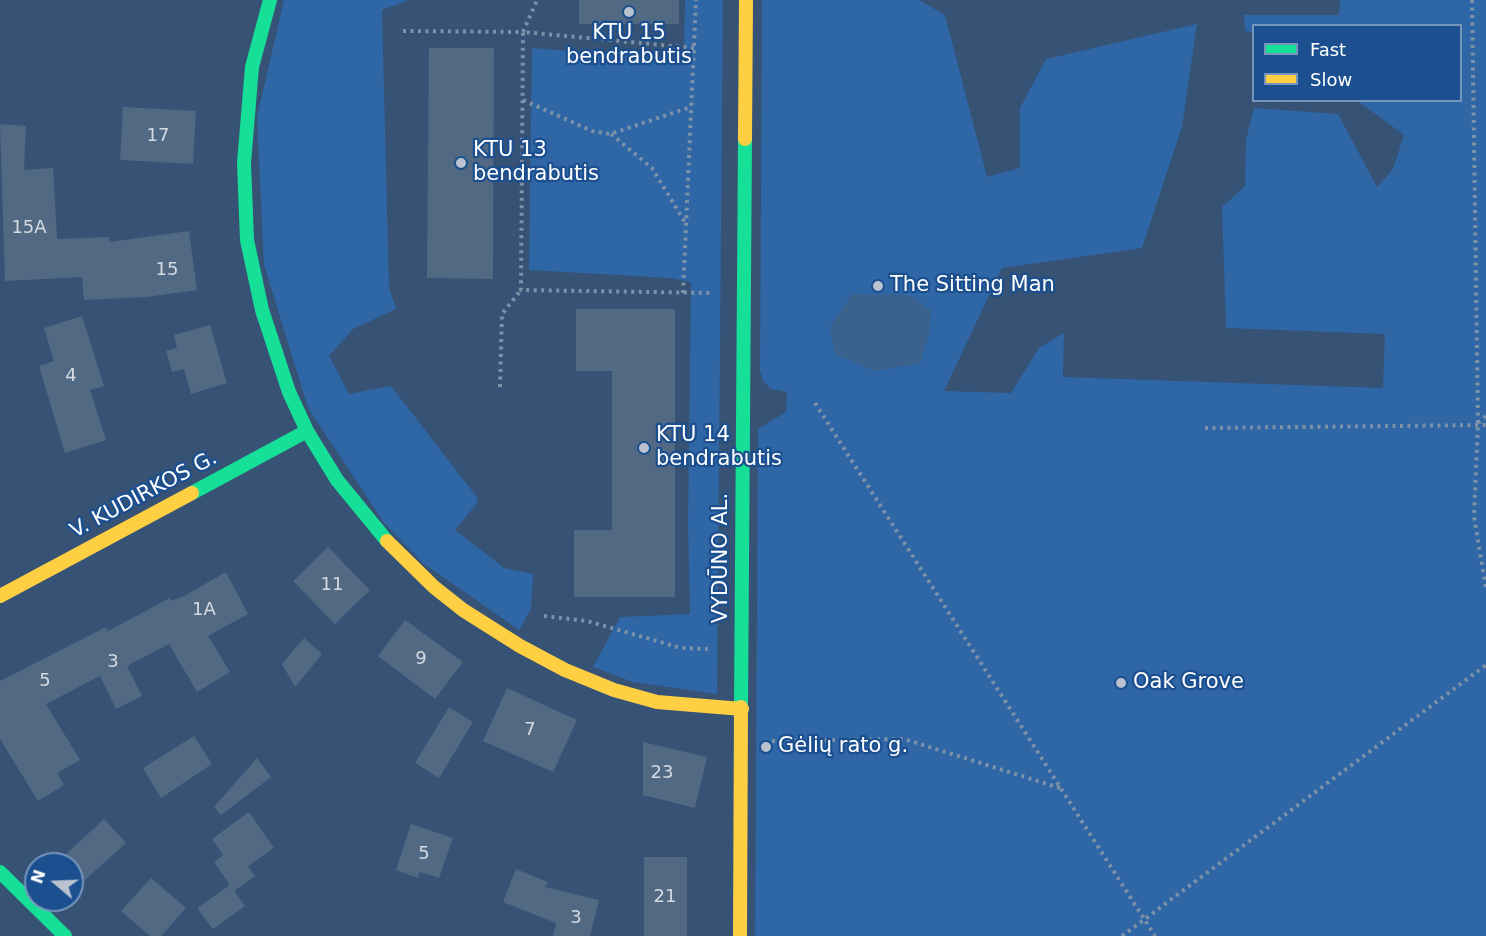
<!DOCTYPE html>
<html>
<head>
<meta charset="utf-8">
<style>
	body { margin:0 }
	#map { position:relative; width:1486px; height:936px; overflow:hidden; background:#365274; font-family:"DejaVu Sans",sans-serif }
	canvas { display:block }
	.legend { position:absolute; left:1252px; top:24px; width:210px; height:78px; box-sizing:border-box; background:#1b4f8f; border:2px solid #7695bc; margin:0; padding:8px 10px; list-style:none; font-size:18px; color:#fff }
	.legend li { display:flex; align-items:center; gap:12px; height:30px }
	.legend b { width:30px; border:2px solid #7695bc }
	.north { position:absolute; left:24px; top:852px; width:60px; height:60px; box-sizing:border-box; background:#1b4f8f; border:2px solid #7695bc; border-radius:50%; rotate:289deg; font-size:16px; font-weight:700; line-height:24px; text-align:center; color:#fff }
	.north::after { content:''; display:block; margin:auto; width:21px; height:27px; background:#b9c2ce; clip-path:polygon(50% 0,100% 100%,50% 72%,0 100%) }
</style>
</head>
<body>
<div id="map">
<canvas width="1486" height="936"></canvas>
<ul class="legend">
<li><b style="height:8px;background:#16e098"></b>Fast</li>
<li><b style="height:8px;background:#ffcf43"></b>Slow</li>
</ul>
<div class="north">N</div>
</div>
<script>
const ctx = document.querySelector('canvas').getContext('2d');
ctx.lineJoin = 'round';
function fill(path, color) {
  ctx.fillStyle = color;
  ctx.fill(path, 'evenodd');
}
function toPath(rows) {
  const path = new Path2D();
  for (const r of rows) {
    path.moveTo(r[0], r[1]);
    for (let i = 2; i < r.length; i += 2) path.lineTo(r[i], r[i + 1]);
  }
  return path;
}
function strokePath(path, color, width, dash) {
  ctx.strokeStyle = color;
  ctx.lineWidth = width;
  ctx.lineCap = dash ? 'butt' : 'round';
  ctx.setLineDash(dash || []);
  ctx.stroke(path);
}
function label(font, color, halo, rows, align = 'center') {
  ctx.font = font + ' "DejaVu Sans",sans-serif';
  ctx.lineWidth = 4.5;
  ctx.setLineDash([]);
  ctx.textBaseline = 'middle';
  ctx.strokeStyle = halo;
  ctx.fillStyle = color;
  for (const [text, x, y, turn = 0] of rows) {
    ctx.save();
    ctx.translate(x, y);
    ctx.rotate((+turn || 0) * Math.PI / 180);
    ctx.textAlign = isNaN(turn) ? turn : align;
    if (halo) ctx.strokeText(text, 0, 0);
    ctx.fillText(text, 0, 0);
    ctx.restore();
  }
}
fill(toPath([
	[284,0,409,0,382,10,389,287,396,309,353,329,329,356,349,394,391,386,476,496,478,502,455,530,504,568,533,574,531,609,519,630,424,564,384,523,308,408,264,265,257,117],
	[685,0,723,0,717,694,633,682,593,667,620,617,690,614,688,526,691,282,670,278,529,270,532,48,684,60],
	[762,0,919,0,945,15,987,177,1020,168,1020,108,1046,59,1197,24,1182,127,1142,248,1002,268,944,391,1011,393,1039,348,1064,333,1063,377,1383,388,1385,334,1226,328,1222,207,1245,186,1246,140,1254,108,1338,114,1377,187,1393,169,1404,135,1358,101,1460,100,1460,26,1254,26,1253,32,1245,31,1244,15,1339,15,1340,0,1486,0,1486,936,755,936,758,429,786,412,787,392,771,389,763,381,760,371]
]), '#2f66a5');
fill(toPath([
	[852,294,911,295,931,311,929,334,920,363,875,371,835,354,830,327]
]), '#3b618d');
fill(toPath([
	[579,0,679,0,679,24,579,24],
	[429,48,494,48,493,279,427,278],
	[123,107,196,111,193,164,120,160],
	[0,124,26,126,24,170,53,168,57,239,109,237,109,242,189,231,197,290,147,297,84,300,82,277,5,281],
	[576,309,675,309,675,597,574,597,574,530,612,530,612,371,576,371],
	[82,316,104,386,90,390,106,440,65,453,39,366,54,361,44,328],
	[210,325,227,383,191,394,184,369,172,372,166,351,177,348,174,335],
	[328,547,370,590,335,624,293,581],
	[226,572,248,614,208,636,230,672,197,692,169,644,127,666,142,696,116,709,100,676,46,704,80,760,57,773,64,785,38,801,0,739,0,681,106,627,108,631,170,598,171,601,184,596],
	[405,620,463,662,435,699,378,656],
	[304,638,322,654,295,687,282,664],
	[507,688,577,720,553,772,483,741],
	[449,707,473,722,439,778,415,763],
	[194,736,212,764,161,798,143,768],
	[643,742,707,757,695,808,643,795],
	[257,758,271,777,221,815,214,807],
	[249,812,274,848,248,866,255,876,234,891,214,862,223,855,212,839],
	[104,819,126,843,85,880,64,856],
	[411,824,453,838,439,878,420,872,418,878,396,870],
	[644,857,687,857,687,936,644,936],
	[516,869,548,882,545,887,599,900,590,936,553,936,556,923,503,902],
	[151,878,186,908,161,936,150,936,121,911],
	[230,885,245,906,213,929,197,908]
]), '#526984');
strokePath(toPath([
	[1472,0,1478,423,1474,516,1486,589],
	[403,31,523,32,537,0],
	[694,48,523,32,521,290,713,293],
	[523,100,592,131,610,134,691,107],
	[611,134,652,168,686,224],
	[683,293,696,0],
	[500,387,502,314,521,290],
	[815,403,1155,936],
	[1478,423,1486,416],
	[1205,428,1486,425],
	[544,616,587,621,681,648,711,649],
	[772,741,904,739,1060,788],
	[1122,936,1486,665]
]), '#7d92a8', 4, [3, 4.5]);
strokePath(toPath([
	[270,0,252,67,244,163,247,240,262,310,289,392,307,431,337,480,387,541],
	[192,493,307,431],
	[741,707,745,139],
	[0,872,65,936]
]), '#16e098', 14);
strokePath(toPath([
	[745,139,746,0],
	[387,541,434,587,463,610,520,646,565,670,614,690,657,702,742,709],
	[0,596,192,493],
	[740,936,741,707]
]), '#ffcf43', 14);
for (const [x, y, r, color] of [
	[629,12,6,"#b9c2ce"],
	[461,163,6,"#b9c2ce"],
	[878,286,6,"#b9c2ce"],
	[644,448,6,"#b9c2ce"],
	[1121,683,6,"#b9c2ce"],
	[766,747,6,"#b9c2ce"]
]) {
  const dot = new Path2D();
  dot.arc(x, y, r, 0, 2 * Math.PI);
  ctx.fillStyle = color;
  ctx.fill(dot);
  strokePath(dot, '#1b4f8f', 2);
}
label('18px', '#d4dae0', null, [
	["17",158,136],
	["15A",29,228],
	["15",167,270],
	["4",71,376],
	["11",332,585],
	["1A",204,610],
	["9",421,659],
	["3",113,662],
	["5",45,681],
	["7",530,730],
	["23",662,773],
	["5",424,854],
	["21",665,897],
	["3",576,918]
]);
label('21px', '#fff', '#1b4f8f', [
	["KTU 15",629,34,"center"],
	["bendrabutis",629,58,"center"],
	["KTU 13",473,151],
	["bendrabutis",473,175],
	["The Sitting Man",890,286],
	["KTU 14",656,436],
	["bendrabutis",656,460],
	["Oak Grove",1133,683],
	["Gėlių rato g.",778,747]
], 'left');
label('21px', '#fff', '#1b4f8f', [
	["V. KUDIRKOS G.",144,495,-28],
	["VYDŪNO AL.",722,558,-90]
]);
</script>
</body>
</html>
